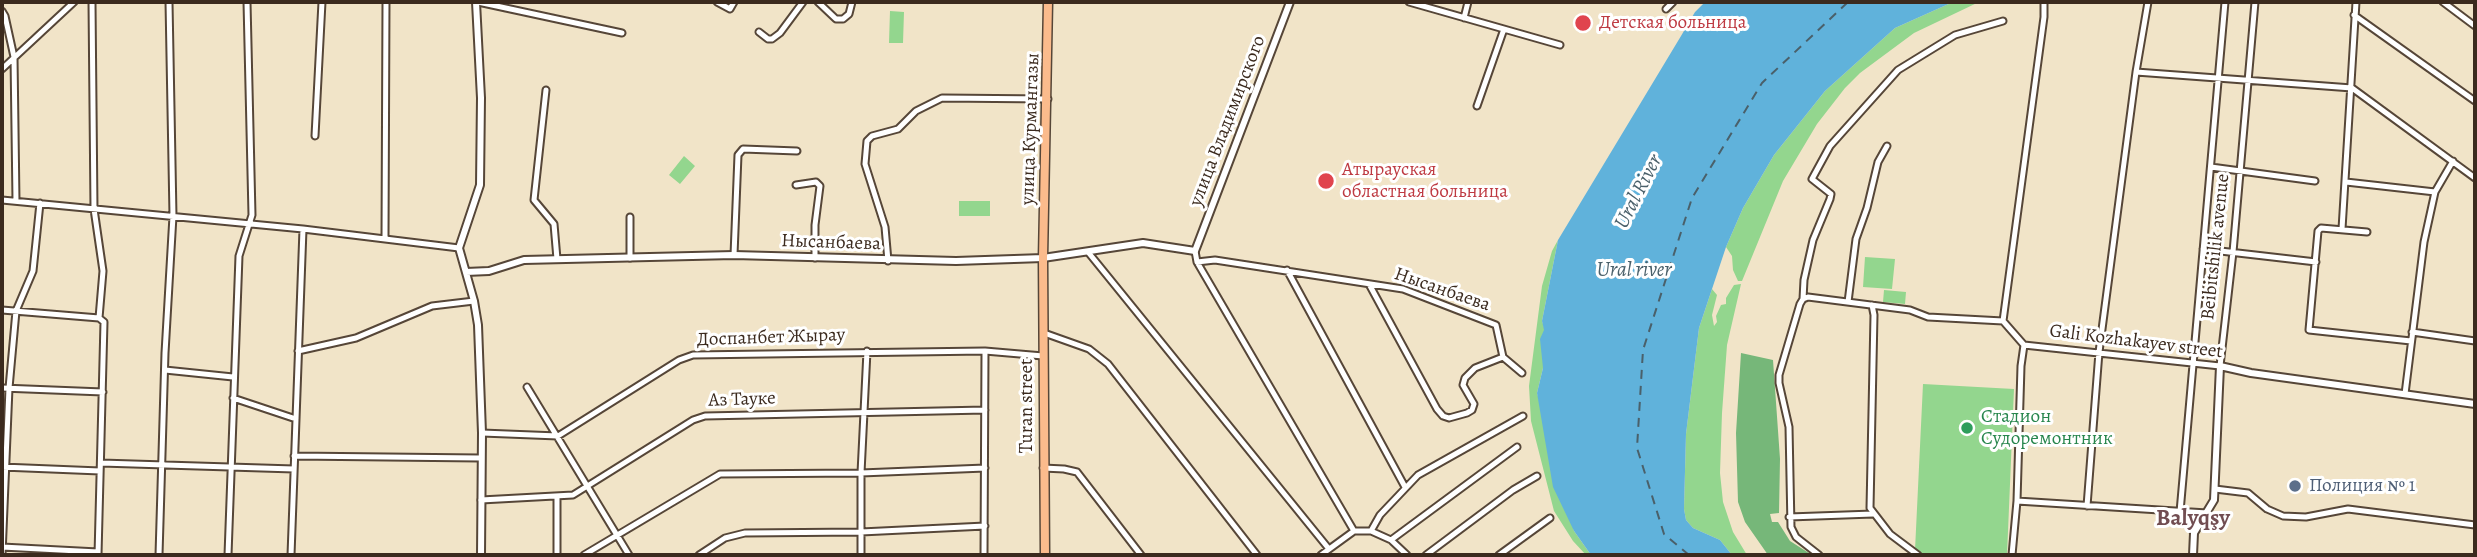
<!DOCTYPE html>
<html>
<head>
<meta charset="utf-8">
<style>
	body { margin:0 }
	#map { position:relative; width:2477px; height:557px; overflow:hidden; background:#f1e4c8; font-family:Alegreya,serif }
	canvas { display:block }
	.frame { position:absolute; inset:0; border:4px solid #3b2a1e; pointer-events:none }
</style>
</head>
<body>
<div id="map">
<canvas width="2477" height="557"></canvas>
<div class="frame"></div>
</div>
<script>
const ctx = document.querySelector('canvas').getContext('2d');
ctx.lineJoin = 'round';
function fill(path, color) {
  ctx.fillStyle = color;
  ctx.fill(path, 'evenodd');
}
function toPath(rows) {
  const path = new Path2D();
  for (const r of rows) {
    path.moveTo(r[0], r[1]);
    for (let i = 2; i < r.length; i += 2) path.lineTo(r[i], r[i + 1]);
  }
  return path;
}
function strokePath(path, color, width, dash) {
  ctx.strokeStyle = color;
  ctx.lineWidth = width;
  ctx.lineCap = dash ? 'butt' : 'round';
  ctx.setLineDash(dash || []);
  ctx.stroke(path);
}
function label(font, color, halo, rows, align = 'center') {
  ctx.font = font + ' Alegreya,serif';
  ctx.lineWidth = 6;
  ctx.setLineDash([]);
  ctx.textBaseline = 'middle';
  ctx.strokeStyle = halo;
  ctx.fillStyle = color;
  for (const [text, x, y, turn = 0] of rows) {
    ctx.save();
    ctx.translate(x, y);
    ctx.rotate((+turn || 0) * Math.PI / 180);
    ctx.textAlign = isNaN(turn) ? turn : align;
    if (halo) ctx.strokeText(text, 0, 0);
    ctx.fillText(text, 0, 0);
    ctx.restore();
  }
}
fill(toPath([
	[1953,2,1979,2,1914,33,1860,73,1845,88,1817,124,1783,181,1742,281,1738,281,1733,270,1732,256,1726,247,1743,208,1774,155,1825,91,1895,28],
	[890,11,904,12,903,43,889,43],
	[684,156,695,166,680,184,669,175],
	[959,201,990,201,990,216,959,216],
	[1558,240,1542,321,1545,330,1543,368,1537,393,1574,531,1591,555,1586,555,1573,541,1554,511,1531,421,1529,386,1542,286,1552,251],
	[1865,257,1895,259,1892,289,1863,287],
	[1741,284,1727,345,1722,413,1720,473,1723,502,1733,532,1747,555,1732,555,1720,540,1693,528,1686,520,1684,509,1686,434,1699,328,1712,289,1717,295,1712,315,1714,326,1717,322,1716,316,1721,305,1726,304,1726,298,1734,285],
	[1884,290,1906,292,1905,304,1883,302],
	[1923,384,2014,389,2007,555,1922,555,1915,550]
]), '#93d68e');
fill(toPath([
	[1741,353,1773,360,1780,459,1779,513,1770,514,1772,522,1778,522,1790,541,1812,555,1768,555,1745,522,1738,502,1736,433]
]), '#76b779');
fill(toPath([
	[1705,2,1953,2,1895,28,1825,91,1774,155,1743,208,1726,247,1699,328,1686,434,1684,509,1686,520,1693,528,1720,540,1732,555,1591,555,1574,531,1553,487,1537,393,1543,368,1540,339,1544,330,1542,321,1558,240,1681,36,1695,12]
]), '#60b2db');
strokePath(toPath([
	[1689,555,1664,534,1637,448,1643,350,1692,198,1762,83,1848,2]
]), '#4a606a', 2, [9, 7]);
const minor = toPath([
	[92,2,94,209,103,271,99,318,104,322,98,555],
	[478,2,622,33],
	[717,2,730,9,734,2],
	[818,2,836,19,843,19,849,14,852,2],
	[1409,2,1560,45],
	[2443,2,2475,26],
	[1666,9,1673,2],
	[2,11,5,16,14,57,16,201],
	[2354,15,2475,101],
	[1464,18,1468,2],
	[759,32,768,39,772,39,780,33,803,2],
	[2,69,74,2],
	[2136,72,2352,88,2475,178],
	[546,90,534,200,554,224,557,259],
	[1477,106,1504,29],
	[315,136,322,2],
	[2211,167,2315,181],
	[2346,182,2435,192],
	[796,185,816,182,820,186,815,225,815,258],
	[2,200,303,229,459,248],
	[2342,229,2356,2],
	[2367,232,2321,228,2318,231,2309,330,2411,341],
	[385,238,386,2],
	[2203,249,2316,262],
	[1195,251,1197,262,1354,531],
	[1088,252,1329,549],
	[734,255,738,155,743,149,797,151],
	[630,258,630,217],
	[888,261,885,227,865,164,867,141,872,136,898,129,916,111,942,98,1048,99],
	[1197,262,1215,260,1403,289,1496,325,1503,357,1522,373],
	[1287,270,1405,487],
	[1369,284,1437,409,1443,416,1449,418,1467,413,1472,410,1474,404,1463,385,1465,378,1475,368,1503,357],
	[1803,299,1808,297,1910,310,1928,317,2003,321,2024,345,2220,366,2233,252,2255,2],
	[1848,302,1856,239,1867,208,1878,162,1887,146],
	[1872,305,1874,315,1870,508,1890,534,1918,555],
	[2,310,99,318],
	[2003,321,2044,17,2044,2],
	[2412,332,2475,341],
	[1044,333,1089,349,1108,364,1257,555],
	[298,351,356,338,432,306,474,301],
	[165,370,233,377],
	[527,387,629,555],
	[2,388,103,392],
	[2405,394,2424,242,2435,192,2453,161],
	[233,398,296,419],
	[482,433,558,436,679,360,693,355,985,351,1043,356],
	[294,456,480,458],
	[101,463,294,469],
	[2,467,100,471],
	[1043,468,1064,469,1077,472,1141,555],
	[2215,489,2248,493,2267,509,2283,516,2306,517,2348,509,2475,525],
	[481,500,573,495,693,420,705,416,985,410],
	[2017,501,2207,513],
	[2087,506,2099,352,2136,72,2148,2],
	[1789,517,1873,514],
	[1354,531,1371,531,1391,540,1407,555],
	[1371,531,1380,515,1418,475,1523,416],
	[2194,533,2180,512,2225,2],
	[1391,540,1517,447],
	[2,547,98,552],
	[2,555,9,388,16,311,33,271,40,203],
	[159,555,165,353,173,216,169,2],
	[228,555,239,256,252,215,247,2],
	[291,555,303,229],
	[557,555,557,497],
	[584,555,720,474,861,473,985,468],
	[699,555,725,538,745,533,861,532,985,526],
	[861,555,861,473,867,351],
	[984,555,985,351],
	[1321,555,1354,531],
	[1426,555,1513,490,1537,476],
	[1499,555,1550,518],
	[1819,555,1796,537,1791,527,1789,427,1779,383,1779,375,1800,304,1803,299,1804,280,1813,240,1830,199,1831,194,1812,179,1830,146,1898,70,1955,35,2003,21],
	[2012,555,2017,501,2021,366,2024,345]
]);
const tertiary = toPath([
	[476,2,481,98,480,185,459,248,474,301,478,325,482,433,481,555],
	[466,272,489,271,524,260,734,255,956,261,1043,258,1143,243,1195,251,1290,2],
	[2193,555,2194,533,2214,500,2220,366,2251,373,2475,404]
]);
const primary = toPath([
	[1045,555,1043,258,1048,2]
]);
strokePath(minor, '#564638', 9);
strokePath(tertiary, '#564638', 10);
strokePath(primary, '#564638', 11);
strokePath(minor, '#fff', 5);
strokePath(tertiary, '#fff', 6);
strokePath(primary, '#fbbb8c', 8);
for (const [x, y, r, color] of [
	[1583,23,9,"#e0444e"],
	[1326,181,9,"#e0444e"],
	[1967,428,7,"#2e9e5b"],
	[2295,486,7,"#5c6f8a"]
]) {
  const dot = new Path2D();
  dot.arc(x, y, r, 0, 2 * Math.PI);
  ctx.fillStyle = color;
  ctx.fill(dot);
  strokePath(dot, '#fff', 2.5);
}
label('19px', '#be3a42', '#fff', [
	["Детская больница",1599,23],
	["Атырауская",1342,170],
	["областная больница",1342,192]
], 'left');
label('19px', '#3b2a1e', '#fff', [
	["улица Владимирского",1228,121,-69],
	["улица Курмангазы",1031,129,-88],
	["Нысанбаева",831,243,2],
	["Beibitshilik avenue",2216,247,-84],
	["Нысанбаева",1442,290,19],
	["Доспанбет Жырау",771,338,-2],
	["Gali Kozhakayev street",2136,342,7],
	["Аз Тауке",742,400,-2],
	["Turan street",1027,406,-90]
]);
label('19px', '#27864d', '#fff', [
	["Стадион",1981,417],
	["Судоремонтник",1981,439]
], 'left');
label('19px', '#4e5e75', '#fff', [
	["Полиция № 1",2309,486]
], 'left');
label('italic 21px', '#4a606a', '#fff', [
	["Ural River",1639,192,-63],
	["Ural river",1634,271]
]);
label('bold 23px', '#714d51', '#fff', [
	["Balyqşy",2193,519]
]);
</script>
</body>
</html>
